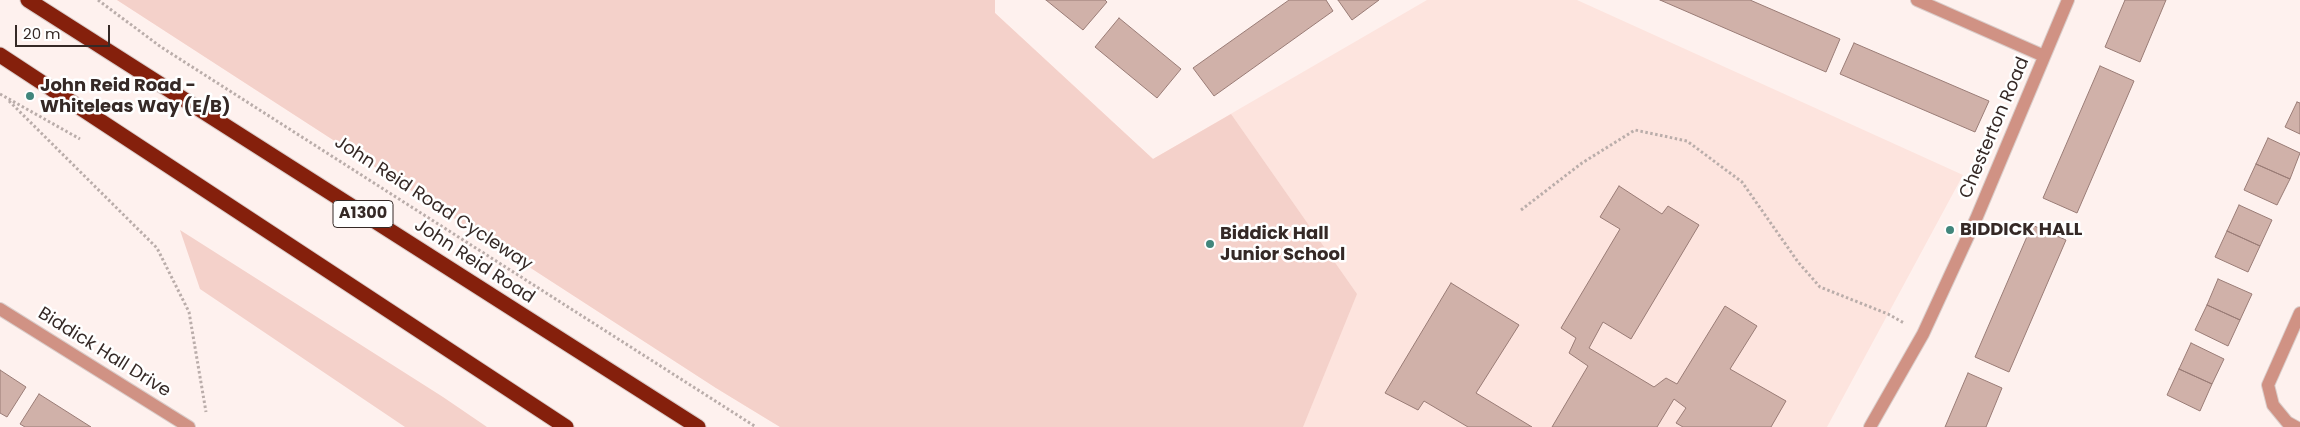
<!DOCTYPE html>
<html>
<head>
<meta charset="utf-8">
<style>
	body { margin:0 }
	#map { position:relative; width:2300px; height:427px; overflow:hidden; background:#fef1ee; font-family:Poppins,sans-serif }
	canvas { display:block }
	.scale { position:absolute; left:15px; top:25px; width:95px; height:22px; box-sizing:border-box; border:2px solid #352926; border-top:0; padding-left:6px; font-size:15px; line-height:18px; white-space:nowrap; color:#352926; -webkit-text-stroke:4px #fff; paint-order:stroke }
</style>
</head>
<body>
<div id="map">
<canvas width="2300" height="427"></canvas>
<div class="scale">20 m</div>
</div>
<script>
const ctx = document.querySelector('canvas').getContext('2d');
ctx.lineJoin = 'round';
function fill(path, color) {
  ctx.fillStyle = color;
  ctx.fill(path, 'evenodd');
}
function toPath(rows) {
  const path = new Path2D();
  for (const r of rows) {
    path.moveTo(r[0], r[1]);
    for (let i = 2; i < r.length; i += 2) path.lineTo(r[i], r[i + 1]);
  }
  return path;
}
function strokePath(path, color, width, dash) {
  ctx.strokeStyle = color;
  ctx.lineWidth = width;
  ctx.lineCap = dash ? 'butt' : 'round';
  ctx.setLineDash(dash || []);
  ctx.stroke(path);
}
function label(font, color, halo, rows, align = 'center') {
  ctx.font = font + ' Poppins,sans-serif';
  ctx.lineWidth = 5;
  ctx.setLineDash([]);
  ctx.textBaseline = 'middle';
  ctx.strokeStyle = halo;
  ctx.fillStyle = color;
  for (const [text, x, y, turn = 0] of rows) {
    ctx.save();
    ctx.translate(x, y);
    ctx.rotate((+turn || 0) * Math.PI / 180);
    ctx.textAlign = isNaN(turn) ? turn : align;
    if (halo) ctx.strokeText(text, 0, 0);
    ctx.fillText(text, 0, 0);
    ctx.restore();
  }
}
fill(toPath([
	[117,0,995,0,995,13,1153,159,1427,0,1577,0,1963,175,1827,427,780,427,716,388]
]), '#fde4de');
fill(toPath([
	[117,0,995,0,995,13,1153,159,1231,114,1357,294,1303,427,780,427,716,388],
	[180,230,443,397,487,427,405,427,200,289]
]), '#f4d1ca');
const building = toPath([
	[1046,0,1105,0,1107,2,1083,30,1046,0],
	[1289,0,1326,0,1333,11,1214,96,1193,68,1289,0],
	[1338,0,1379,0,1352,20,1338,0],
	[1660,0,1750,0,1840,39,1826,72,1660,0],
	[2125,0,2166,0,2140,62,2105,47,2125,0],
	[1119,18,1181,69,1157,98,1095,47,1119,18],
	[1854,43,1989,101,1975,132,1840,74,1854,43],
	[2100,66,2134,81,2077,213,2043,198,2100,66],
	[2297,102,2300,103,2300,134,2285,127,2297,102],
	[2268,138,2300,153,2290,179,2256,164,2268,138],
	[2256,164,2290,179,2277,205,2244,190,2256,164],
	[1619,186,1662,214,1668,206,1699,225,1631,339,1603,322,1589,348,1654,387,1666,378,1677,384,1725,306,1757,326,1730,369,1786,401,1771,427,1683,427,1676,423,1686,408,1674,399,1657,427,1552,427,1588,366,1569,353,1576,338,1561,328,1620,229,1600,217,1619,186],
	[2239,205,2272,220,2260,246,2227,231,2239,205],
	[2032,225,2066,240,2009,372,1975,357,2032,225],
	[2227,231,2260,246,2248,272,2215,257,2227,231],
	[2218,279,2252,294,2240,320,2207,305,2218,279],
	[1451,283,1519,325,1476,393,1532,427,1468,427,1424,401,1418,410,1385,393,1451,283],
	[2207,305,2240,320,2228,346,2195,330,2207,305],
	[2191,343,2224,359,2212,384,2179,369,2191,343],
	[2179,369,2212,384,2200,411,2167,395,2179,369],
	[0,370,26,387,7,417,0,413,0,370],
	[1968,373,2002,388,1986,427,1945,427,1968,373],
	[39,394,91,427,25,427,20,424,39,394]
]);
fill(building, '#d0b1a9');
strokePath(building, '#9a7c76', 1);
const street = toPath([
	[1917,0,2044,56],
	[0,309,189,427],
	[1870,427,1923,334,1976,219,2068,0],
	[2296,427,2287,422,2273,405,2268,385,2300,313]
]);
const highway = toPath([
	[28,0,698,427],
	[0,55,566,427]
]);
strokePath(street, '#dacdca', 14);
strokePath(highway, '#dacdca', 17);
strokePath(toPath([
	[98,0,161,47,756,427],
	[0,94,80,139],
	[9,101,157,248,189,312,206,412],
	[1521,210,1582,163,1635,130,1687,141,1742,182,1798,262,1820,287,1888,314,1904,323]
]), '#baadaa', 3, [2.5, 2.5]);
strokePath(street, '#d09284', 12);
strokePath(highway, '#85200c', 15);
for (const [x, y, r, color] of [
	[30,96,5,"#41867c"],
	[1950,230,5,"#41867c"],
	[1210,244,5,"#41867c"]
]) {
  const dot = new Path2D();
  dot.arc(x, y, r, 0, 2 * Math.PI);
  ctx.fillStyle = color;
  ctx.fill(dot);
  strokePath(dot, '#fff', 2);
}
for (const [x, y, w] of [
	[363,214,60]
]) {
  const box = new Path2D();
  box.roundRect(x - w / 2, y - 13.5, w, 27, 4);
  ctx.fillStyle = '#fff';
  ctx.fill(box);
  strokePath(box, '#352926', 1);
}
label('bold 16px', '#352926', null, [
	["A1300",363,214]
]);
label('bold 18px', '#352926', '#fff', [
	["John Reid Road -",40,86],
	["Whiteleas Way (E/B)",40,107],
	["BIDDICK HALL",1960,230],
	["Biddick Hall",1220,234],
	["Junior School",1220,255]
], 'left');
label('18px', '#352926', '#fff', [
	["Chesterton Road",1995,128,-67],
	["John Reid Road Cycleway",433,204,33],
	["John Reid Road",474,262,33],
	["Biddick Hall Drive",104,353,32]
]);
</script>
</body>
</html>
